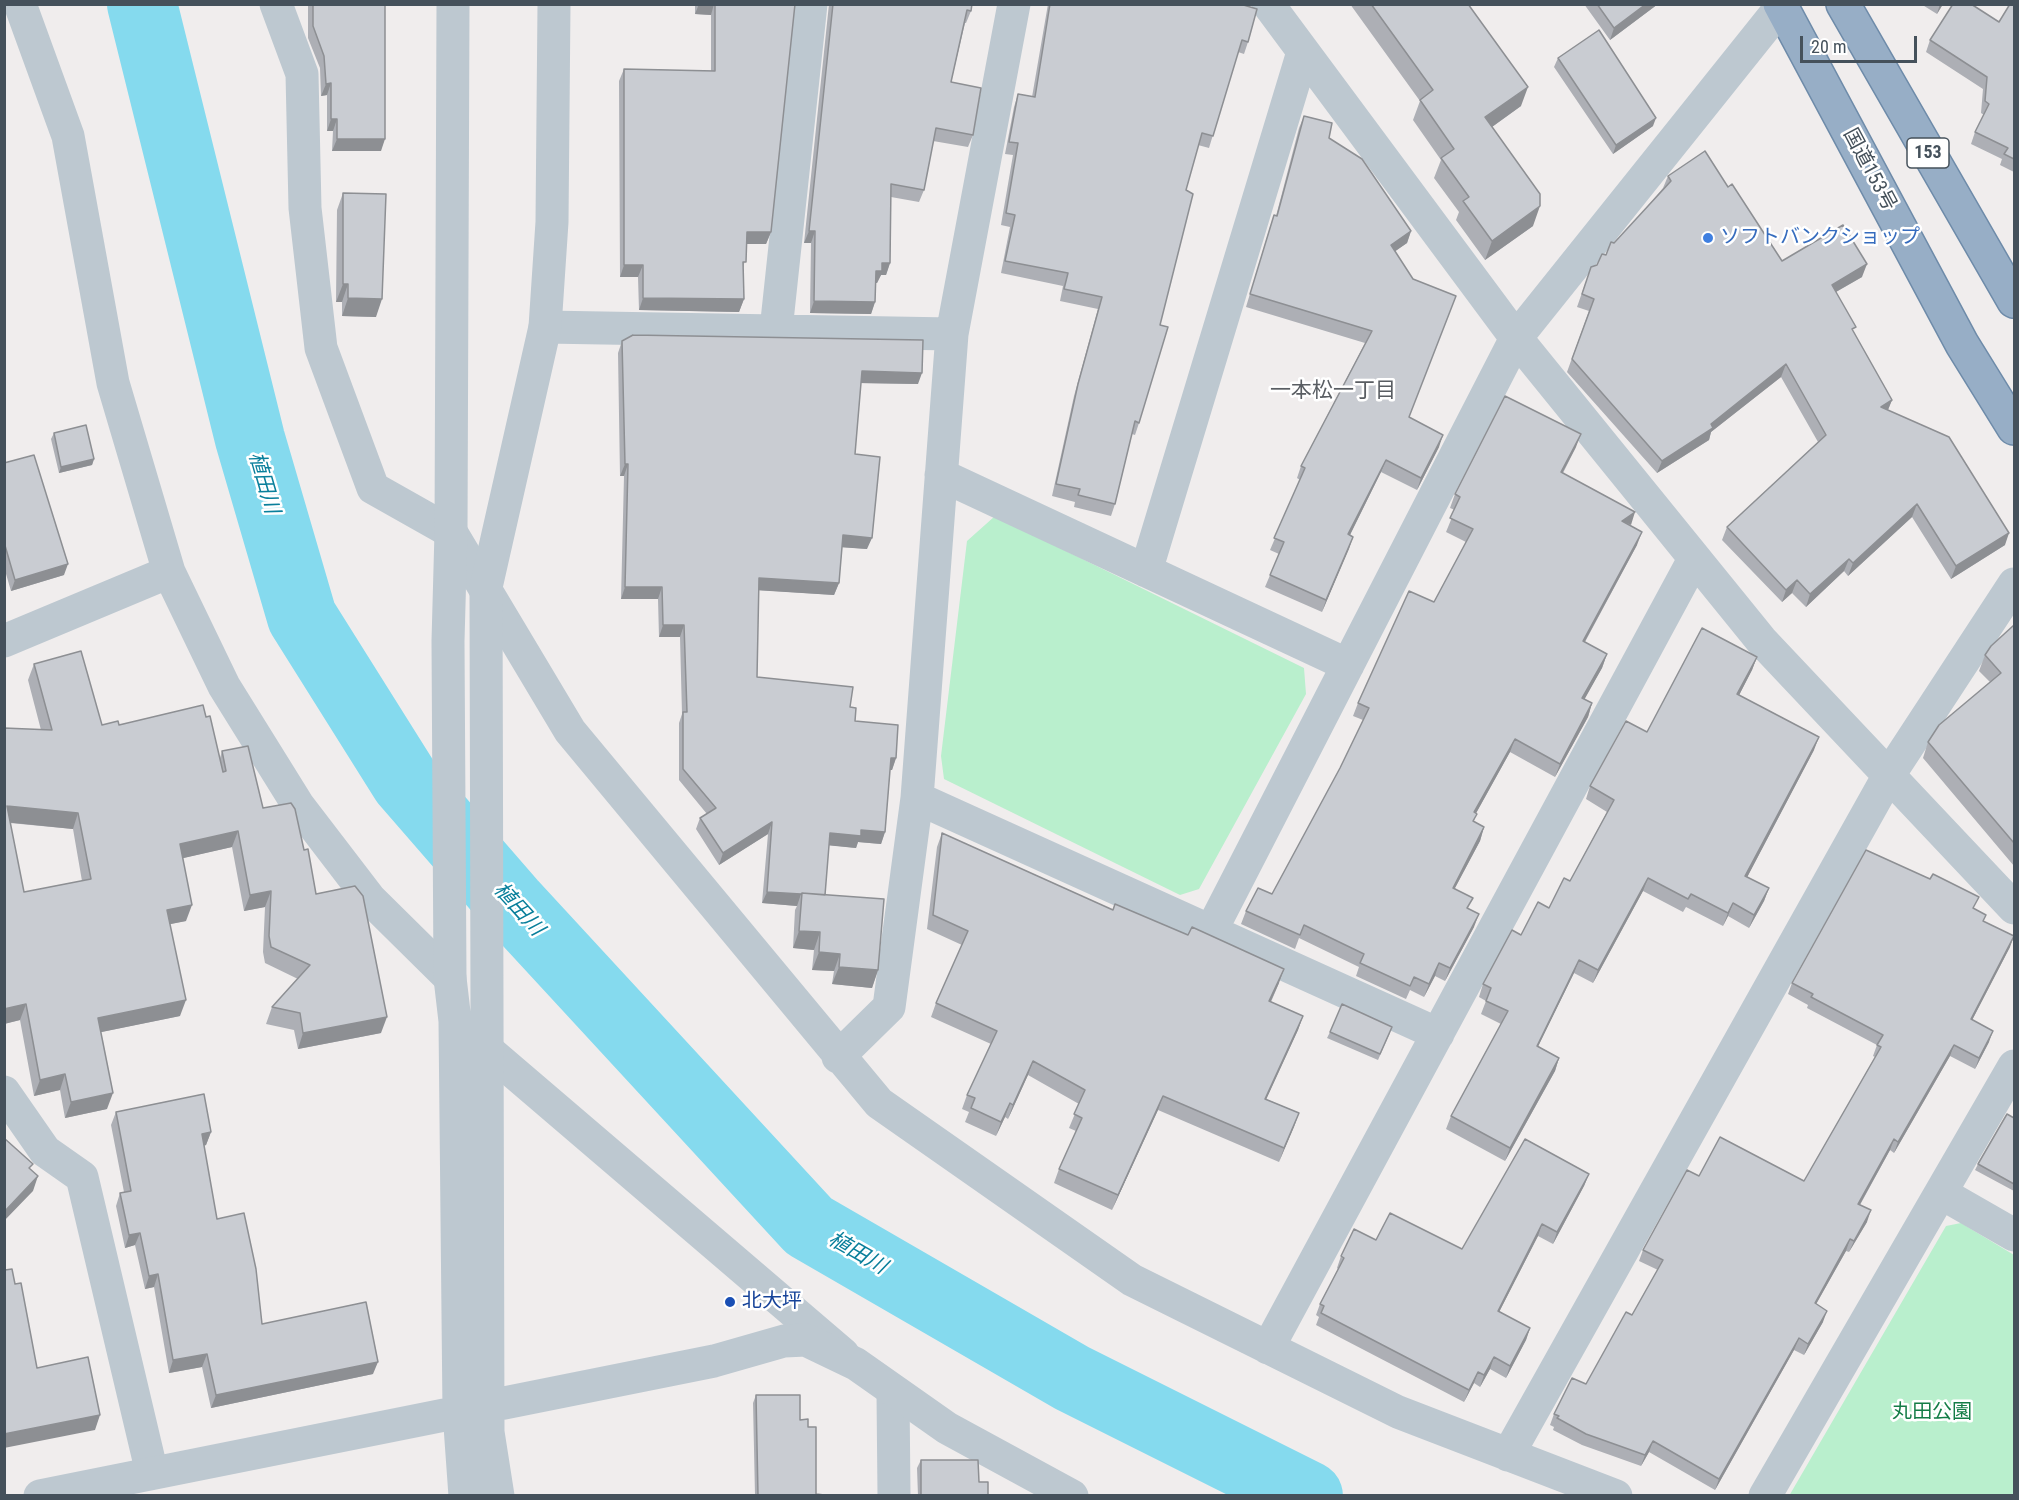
<!DOCTYPE html>
<html>
<head>
<meta charset="utf-8">
<style>
	body { margin:0 }
	#map { position:relative; width:2019px; height:1500px; overflow:hidden; background:#f0eded; font-family:"Roboto Condensed",sans-serif }
	canvas { display:block }
	.frame { position:absolute; inset:0; border:6px solid #45515b; pointer-events:none }
	.scale { position:absolute; left:1800px; top:36px; width:117px; height:27px; box-sizing:border-box; border:3px solid #45515b; border-top:0; padding-left:8px; font-size:18px; line-height:21px; white-space:nowrap; color:#45515b; -webkit-text-stroke:4px #fff; paint-order:stroke }
</style>
</head>
<body>
<div id="map">
<canvas width="2019" height="1500"></canvas>
<div class="frame"></div>
<div class="scale">20 m</div>
</div>
<script>
const ctx = document.querySelector('canvas').getContext('2d');
ctx.lineJoin = 'round';
function fill(path, color) {
  ctx.fillStyle = color;
  ctx.fill(path, 'evenodd');
}
function toPath(rows) {
  const path = new Path2D();
  for (const r of rows) {
    path.moveTo(r[0], r[1]);
    for (let i = 2; i < r.length; i += 2) path.lineTo(r[i], r[i + 1]);
  }
  return path;
}
function strokePath(path, color, width, dash) {
  ctx.strokeStyle = color;
  ctx.lineWidth = width;
  ctx.lineCap = dash ? 'butt' : 'round';
  ctx.setLineDash(dash || []);
  ctx.stroke(path);
}
function label(font, color, halo, rows, align = 'center') {
  ctx.font = font + ' "Roboto Condensed","Noto Sans JP",sans-serif';
  ctx.lineWidth = 5;
  ctx.setLineDash([]);
  ctx.textBaseline = 'middle';
  ctx.strokeStyle = halo;
  ctx.fillStyle = color;
  for (const [text, x, y, turn = 0] of rows) {
    ctx.save();
    ctx.translate(x, y);
    ctx.rotate((+turn || 0) * Math.PI / 180);
    ctx.textAlign = isNaN(turn) ? turn : align;
    if (halo) ctx.strokeText(text, 0, 0);
    ctx.fillText(text, 0, 0);
    ctx.restore();
  }
}
fill(toPath([
	[995,516,1304,668,1306,694,1199,889,1180,895,944,779,941,756,967,541],
	[1961,1223,2014,1255,2014,1492,2012,1495,1789,1496,1946,1226]
]), '#b9efcd');
strokePath(toPath([
	[142,4,250,439,302,617,405,781,511,903,809,1226,1072,1378,1308,1496]
]), '#85daee', 70);
const trunk = toPath([
	[1780,4,1962,344,2014,428],
	[1843,4,2014,301]
]);
strokePath(trunk, '#6e8ba9', 36);
strokePath(toPath([
	[20,4,68,136,113,383,169,572,224,686,298,805,370,899,450,978],
	[276,4,302,74,305,208,321,348,373,488,451,532,570,731,879,1103,1132,1280,1398,1412,1616,1496],
	[1268,4,1516,338,1761,640,2014,908],
	[545,327,952,334],
	[776,330,811,4],
	[941,475,1348,665],
	[1146,571,1303,52],
	[4,641,169,572],
	[917,798,1438,1034],
	[1211,931,1516,338,1781,7],
	[470,1035,843,1354],
	[838,1057,889,1007,917,798,952,334,1014,4],
	[4,1092,45,1151,82,1177,152,1473],
	[1941,1193,2014,1235],
	[1268,1348,1694,559],
	[893,1393,894,1496],
	[1508,1455,1889,775,2014,584],
	[1765,1496,2014,1066]
]), '#bdc8d0', 33);
strokePath(toPath([
	[453,4,451,532,448,641,450,978,455,1021,459,1412,465,1496],
	[40,1496,714,1361,784,1341,806,1340,856,1364,947,1428,1072,1496],
	[498,1496,488,1432,486,587,545,327,552,222,554,4]
]), '#bdc8d0', 33);
strokePath(trunk, '#97aec6', 33);
fill(toPath([
	[308,4,385,4,381,151,332,151,333,131,327,131,327,95,321,96,320,68,308,38],
	[695,4,795,4,771,232,766,244,747,244,743,271,744,299,739,312,639,310,638,277,620,277,619,81,624,69,711,71,711,15,695,14],
	[829,4,972,4,971,11,966,23,965,23,951,82,973,135,968,147,933,141,924,190,919,202,891,197,890,263,886,275,881,275,877,283,876,283,875,302,871,314,810,313,811,243,804,243],
	[1048,4,1240,4,1248,42,1244,54,1238,52,1209,148,1198,145,1186,190,1160,325,1139,423,1135,435,1132,434,1115,504,1111,516,1074,507,1075,502,1052,496,1074,396,1098,309,1060,301,1063,286,1001,273,1010,227,1001,225,1013,155,1005,154,1014,107,1018,94,1032,97],
	[1350,4,1468,4,1521,106,1492,127,1533,226,1485,260,1456,220,1459,212,1434,178,1441,160,1413,120,1420,101],
	[1584,4,1658,4,1610,40],
	[1921,4,1943,4,1937,14],
	[2014,4,2014,172,2000,165,2002,159,1971,144,1975,132,1984,115,1981,113,1983,89,1926,52,1930,40,1999,22],
	[1558,58,1653,126,1613,154,1554,67],
	[1304,116,1329,138,1411,231,1407,243,1395,251,1409,417,1439,447,1417,490,1381,472,1350,535,1353,537,1322,612,1265,587,1279,554,1270,550,1300,480,1297,478,1301,466,1365,343,1246,307,1270,227,1274,215,1276,216,1299,128],
	[1668,176,1728,187,1782,261,1862,277,1836,292,1854,333,1892,400,1888,410,2005,545,1951,579,1912,517,1848,576,1844,571,1806,607,1792,593,1782,602,1722,540,1727,527,1818,442,1781,377,1711,432,1709,440,1657,473,1567,372,1589,311,1577,307,1591,267,1597,265,1606,255,1663,188],
	[343,193,376,317,342,316,342,302,336,302,337,210],
	[622,341,918,384,861,383,855,454,867,549,842,547,839,583,834,595,758,590,757,677,850,707,855,721,896,758,892,770,890,770,885,832,881,844,858,842,856,848,829,845,825,895,878,970,872,988,832,984,834,971,812,970,814,950,793,948,795,910,797,906,762,903,768,834,719,865,696,829,700,818,707,814,679,780,679,723,682,714,680,637,659,637,658,599,621,599,624,476,620,476,618,353],
	[54,433,94,459,92,465,59,473,51,439],
	[1576,447,1563,473,1630,525,1637,545,1585,642,1607,654,1602,668,1584,699,1592,703,1588,717,1555,777,1510,752,1476,813,1474,821,1484,827,1480,841,1455,888,1469,909,1474,927,1445,981,1435,976,1424,997,1410,990,1406,999,1356,976,1359,967,1299,938,1295,949,1241,924,1246,911,1272,894,1340,768,1363,720,1353,716,1358,703,1434,602,1466,542,1446,532,1455,510,1450,508,1455,494],
	[4,463,64,575,11,591,4,567],
	[2014,625,2014,866,1923,758,1928,742,1990,682,1979,671,1985,655],
	[1757,657,1752,670,1739,695,1814,750,1747,877,1769,888,1764,901,1749,928,1728,916,1723,926,1686,907,1683,912,1643,891,1593,983,1574,973,1538,1046,1559,1058,1555,1071,1505,1161,1446,1129,1451,1116,1501,1024,1481,1014,1486,1001,1479,997,1483,984,1521,935,1549,908,1570,881,1607,812,1586,799,1590,786,1647,732],
	[34,664,102,725,119,725,206,717,220,758,222,751,263,808,304,850,316,894,381,1033,298,1049,294,1030,266,1024,272,1007,298,979,265,963,263,952,265,907,244,911,232,847,183,858,186,921,170,924,180,1016,101,1032,107,1109,65,1118,60,1090,34,1096,20,1020,4,1024,4,728,41,730,28,680],
	[10,823,73,829,82,881,24,892],
	[942,833,1113,910,1279,983,1271,1002,1303,1016,1298,1030,1266,1099,1299,1113,1279,1162,1158,1110,1112,1210,1054,1183,1059,1169,1076,1131,1069,1128,1079,1104,1028,1075,1008,1119,1005,1117,996,1136,965,1122,969,1112,962,1109,967,1095,991,1044,931,1017,936,1003,962,945,927,929,937,847],
	[1975,909,1986,915,1983,921,2010,947,1972,1020,1989,1042,1975,1069,1950,1056,1894,1153,1890,1150,1860,1205,1867,1222,1849,1252,1846,1251,1816,1304,1823,1322,1804,1355,1794,1350,1715,1490,1649,1452,1641,1466,1582,1445,1553,1430,1554,1427,1550,1425,1554,1414,1586,1384,1632,1315,1658,1270,1639,1261,1643,1250,1699,1176,1804,1181,1875,1057,1873,1056,1877,1045,1807,1008,1808,1005,1788,994,1792,983],
	[1330,1032,1390,1033,1378,1060,1327,1038],
	[116,1112,211,1132,206,1145,204,1146,217,1219,262,1324,373,1374,211,1408,202,1367,169,1373,154,1287,145,1289,135,1245,125,1248,116,1206,120,1193,124,1192,111,1125],
	[2014,1118,2014,1191,1975,1170,1978,1164],
	[1589,1174,1584,1186,1553,1244,1538,1236,1499,1312,1530,1328,1526,1340,1506,1378,1490,1369,1480,1387,1474,1383,1464,1402,1316,1325,1319,1317,1316,1315,1320,1304,1338,1269,1337,1268,1341,1256,1376,1240,1462,1249],
	[756,1395,800,1420,808,1427,816,1494,755,1495,753,1403],
	[921,1460,979,1482,988,1496,918,1496,917,1468]
]), '#adafb5');
fill(toPath([
	[699,4,714,4,711,15,695,14],
	[1646,4,1658,4,1610,40,1614,28],
	[1940,4,1943,4,1937,14],
	[331,83,327,95,321,96,326,84],
	[1528,87,1521,106,1478,137,1485,117],
	[1656,118,1653,126,1613,154,1616,145],
	[331,119,337,119,333,131,327,131],
	[337,139,385,139,381,151,332,151],
	[1540,206,1533,226,1485,260,1492,241],
	[809,231,815,231,811,243,804,243],
	[1411,231,1407,243,1387,257,1391,245],
	[747,232,771,232,766,244,742,244],
	[882,263,890,263,886,275,881,275,877,283,872,283,876,271],
	[1867,264,1862,277,1827,297,1832,285],
	[624,265,643,265,638,277,620,277],
	[343,284,348,284,342,302,336,302],
	[348,298,382,299,376,317,342,316],
	[643,298,744,299,739,312,639,310],
	[814,301,875,302,871,314,810,313],
	[1786,364,1781,377,1711,432,1709,440,1657,473,1662,461,1711,424],
	[862,371,922,373,918,384,857,383],
	[1892,400,1887,412,1881,407],
	[1581,434,1576,447,1556,485,1561,472],
	[1443,435,1439,447,1417,490,1421,478],
	[94,459,92,465,59,473,61,467],
	[1386,460,1381,472,1344,547,1348,534],
	[625,464,628,464,624,476,620,476],
	[1917,504,1912,517,1848,576,1853,563],
	[1635,512,1631,525,1622,521],
	[1642,532,1637,545,1578,654,1583,641],
	[2009,533,2005,545,1951,579,1956,566],
	[843,535,872,538,867,549,838,547],
	[1353,537,1349,549,1322,612,1326,600],
	[1849,559,1844,571,1806,607,1810,594],
	[68,564,64,575,11,591,15,580],
	[759,578,839,583,834,595,754,590],
	[1797,580,1792,593,1782,602,1786,590],
	[625,587,662,587,658,599,621,599],
	[663,625,684,625,680,637,659,637],
	[1607,654,1602,668,1578,711,1582,698],
	[1757,657,1752,670,1733,707,1737,694],
	[1592,703,1588,717,1555,777,1560,764],
	[1819,737,1814,750,1741,889,1745,876],
	[1515,739,1510,752,1469,826,1474,812],
	[891,758,896,758,892,770,887,770],
	[7,806,78,813,73,829,4,822],
	[772,822,768,834,719,865,723,853],
	[1484,827,1480,841,1448,901,1453,888],
	[861,830,885,832,881,844,858,842,856,848,825,845,830,833],
	[238,831,232,847,175,860,180,844],
	[1648,878,1643,891,1593,983,1598,970],
	[1769,888,1764,901,1749,928,1754,915],
	[271,891,265,907,244,911,250,895],
	[767,892,801,894,797,906,762,903],
	[1733,903,1728,916,1723,926,1728,913],
	[192,905,186,921,161,926,167,910],
	[1479,914,1474,927,1445,981,1450,968],
	[799,931,820,932,814,950,793,948],
	[2014,936,2010,947,1967,1030,1971,1019],
	[819,952,840,954,834,971,812,970],
	[1579,960,1574,973,1532,1059,1537,1046],
	[1439,963,1435,976,1424,997,1429,984],
	[839,967,878,970,872,988,832,984],
	[1284,969,1279,983,1264,1016,1269,1001],
	[186,1000,180,1016,92,1034,98,1018],
	[26,1004,20,1020,4,1024,4,1009],
	[1303,1016,1298,1030,1260,1113,1265,1099],
	[387,1017,381,1033,298,1049,303,1033],
	[1993,1031,1989,1042,1975,1069,1979,1058],
	[1954,1045,1950,1056,1894,1153,1898,1142],
	[1559,1058,1555,1071,1505,1161,1510,1148],
	[1033,1061,1028,1075,1008,1119,1013,1105],
	[65,1074,60,1090,34,1096,40,1080],
	[113,1093,107,1109,65,1118,71,1102],
	[1163,1096,1158,1110,1112,1210,1118,1195],
	[1010,1103,1005,1117,996,1136,1001,1122],
	[1299,1113,1294,1127,1279,1162,1284,1148],
	[211,1132,206,1145,197,1147,202,1134],
	[1894,1139,1890,1150,1854,1215,1858,1204],
	[1589,1174,1584,1186,1553,1244,1557,1232],
	[38,1176,33,1191,4,1221,4,1212],
	[1871,1210,1867,1222,1849,1252,1854,1241],
	[1542,1224,1538,1236,1494,1322,1498,1311],
	[140,1233,135,1245,125,1248,129,1235],
	[1850,1239,1846,1251,1810,1315,1815,1303],
	[158,1274,154,1287,145,1289,149,1276],
	[1827,1311,1823,1322,1804,1355,1808,1344],
	[1530,1328,1526,1340,1506,1378,1510,1366],
	[1799,1338,1794,1350,1715,1490,1719,1479],
	[207,1354,202,1367,169,1373,173,1360],
	[1494,1357,1490,1369,1480,1387,1484,1375],
	[378,1362,373,1374,211,1408,216,1395],
	[1478,1372,1474,1383,1464,1402,1469,1390],
	[100,1415,95,1430,4,1448,4,1434],
	[1653,1441,1649,1452,1641,1466,1645,1455]
]), '#8d8f93');
const building = toPath([
	[313,4,385,4,385,139,337,139,337,119,331,119,331,83,326,84,324,56,313,26,313,4],
	[715,4,795,4,771,232,747,232,746,262,743,262,744,299,643,298,643,265,624,265,624,69,715,71,715,4],
	[833,4,972,4,971,11,967,10,951,82,981,88,973,135,936,128,924,190,891,184,890,263,882,263,882,271,876,271,875,302,814,301,815,231,809,231,833,4],
	[1050,4,1240,4,1257,9,1248,42,1242,40,1213,136,1202,133,1186,190,1193,194,1160,325,1168,327,1139,423,1135,421,1115,504,1078,495,1080,489,1056,484,1078,384,1102,297,1064,289,1068,273,1005,261,1015,215,1006,213,1018,143,1009,142,1018,94,1035,97,1050,4],
	[1371,4,1468,4,1528,87,1485,117,1540,194,1540,206,1492,241,1463,201,1469,197,1441,158,1454,149,1420,100,1433,90,1371,4],
	[1597,4,1646,4,1614,28,1597,4],
	[1953,4,1971,4,1999,22,2010,4,2014,4,2014,159,2004,154,2008,148,1975,132,1989,104,1985,101,1987,77,1930,40,1953,4],
	[1599,30,1656,118,1616,145,1558,58,1599,30],
	[1304,116,1332,123,1329,138,1362,159,1411,231,1391,245,1413,279,1456,296,1409,417,1443,435,1421,478,1386,460,1348,534,1353,537,1326,600,1270,575,1284,542,1274,538,1305,468,1301,466,1372,331,1250,294,1274,215,1277,216,1304,116],
	[1705,151,1728,187,1732,184,1782,261,1843,225,1867,264,1832,285,1856,327,1852,329,1892,400,1881,407,1949,437,2009,533,1956,566,1917,504,1853,563,1849,559,1810,594,1797,580,1786,590,1727,527,1826,435,1786,364,1711,424,1713,428,1662,461,1572,359,1594,299,1582,294,1591,267,1597,265,1602,254,1606,255,1611,242,1614,243,1671,181,1668,176,1705,151],
	[343,193,386,194,382,299,348,298,348,284,343,284,343,193],
	[633,335,923,340,922,373,862,371,855,454,880,457,872,538,843,535,839,583,759,578,757,677,853,687,850,707,856,708,855,721,898,725,896,758,891,758,885,832,861,830,861,836,830,833,825,895,802,893,801,894,767,892,772,822,723,853,700,818,716,808,683,769,683,712,687,712,684,625,663,625,662,587,625,587,628,464,625,464,622,341,633,335],
	[1505,396,1581,434,1561,472,1635,512,1622,521,1642,532,1583,641,1607,654,1582,698,1592,703,1560,764,1515,739,1474,812,1477,814,1473,821,1484,827,1453,888,1473,898,1467,908,1479,914,1450,968,1439,963,1429,984,1414,977,1410,986,1360,963,1364,954,1304,925,1300,935,1246,911,1258,888,1272,894,1340,768,1369,708,1358,703,1409,591,1434,602,1473,529,1450,518,1460,497,1455,494,1505,396],
	[86,425,94,459,61,467,54,433,86,425],
	[34,455,68,564,15,580,4,542,4,463,34,455],
	[2014,625,2014,843,1928,742,1939,725,2001,673,1985,655,1991,646,2014,625],
	[1702,628,1757,657,1737,694,1819,737,1745,876,1769,888,1754,915,1733,903,1728,913,1691,894,1688,899,1648,878,1598,970,1579,960,1537,1046,1559,1058,1510,1148,1451,1116,1508,1011,1486,1001,1491,988,1483,984,1512,930,1521,935,1538,902,1549,908,1564,878,1570,881,1614,800,1590,786,1626,721,1647,732,1702,628],
	[81,651,102,725,118,721,119,725,203,705,206,717,210,716,223,772,226,771,222,751,248,746,263,808,291,803,295,809,304,850,308,849,316,894,355,886,363,896,387,1017,303,1033,300,1013,272,1007,310,965,271,947,269,936,271,891,250,895,238,831,180,844,192,905,167,910,186,1000,98,1018,113,1093,71,1102,65,1074,40,1080,26,1004,4,1009,4,728,52,730,34,664,81,651],
	[7,806,78,813,91,879,24,892,7,806],
	[942,833,1113,910,1115,904,1188,935,1192,927,1284,969,1269,1001,1303,1016,1265,1099,1299,1113,1284,1148,1163,1096,1118,1195,1059,1169,1082,1118,1074,1114,1085,1090,1033,1061,1013,1105,1010,1103,1001,1122,971,1108,975,1098,967,1095,997,1031,936,1003,968,931,933,915,942,833],
	[1866,850,1930,879,1933,874,1979,897,1973,908,1986,915,1983,921,2014,936,1971,1019,1993,1031,1979,1058,1954,1045,1898,1142,1894,1139,1858,1204,1871,1210,1854,1241,1850,1239,1815,1303,1827,1311,1808,1344,1799,1338,1719,1479,1653,1441,1645,1455,1586,1434,1557,1418,1559,1416,1554,1414,1572,1378,1586,1384,1626,1312,1632,1315,1663,1260,1643,1250,1687,1170,1699,1176,1720,1137,1804,1181,1881,1047,1877,1045,1883,1035,1811,997,1813,994,1792,983,1866,850],
	[802,893,884,899,878,970,839,967,840,954,819,952,820,932,799,931,802,893],
	[1342,1004,1392,1027,1380,1054,1330,1032,1342,1004],
	[204,1094,211,1132,202,1134,217,1219,244,1213,256,1269,262,1324,366,1302,378,1362,216,1395,207,1354,173,1360,158,1274,149,1276,140,1233,129,1235,120,1193,131,1191,116,1112,204,1094],
	[2007,1114,2014,1118,2014,1184,1978,1164,2007,1114],
	[4,1138,33,1164,29,1168,38,1176,4,1212,4,1138],
	[1525,1139,1589,1174,1557,1232,1542,1224,1498,1311,1530,1328,1510,1366,1494,1357,1484,1375,1478,1372,1469,1390,1321,1313,1324,1306,1320,1304,1344,1258,1341,1256,1354,1229,1376,1240,1390,1213,1462,1249,1525,1139],
	[4,1268,5,1270,12,1269,15,1284,21,1283,37,1368,88,1357,100,1415,4,1434,4,1268],
	[756,1395,800,1395,800,1420,808,1419,808,1427,816,1427,816,1494,833,1496,657,1496,758,1495,756,1395],
	[921,1460,978,1460,979,1482,988,1482,988,1496,921,1496,921,1460]
]);
fill(building, '#c9ccd2');
strokePath(building, '#8d8f93', 1.5);
for (const [x, y, r, color] of [
	[1708,238,6,"#3f7fe0"],
	[730,1302,6,"#1a4fb4"]
]) {
  const dot = new Path2D();
  dot.arc(x, y, r, 0, 2 * Math.PI);
  ctx.fillStyle = color;
  ctx.fill(dot);
  strokePath(dot, '#fff', 2);
}
for (const [x, y, w] of [
	[1928,153,42]
]) {
  const box = new Path2D();
  box.roundRect(x - w / 2, y - 15, w, 30, 4.5);
  ctx.fillStyle = '#fff';
  ctx.fill(box);
  strokePath(box, '#45515b', 1.5);
}
label('bold 18px', '#45515b', null, [
	["153",1928,153]
]);
label('20px', '#45515b', '#fff', [
	["国道153号",1869,170,62]
]);
label('20px', '#366cbe', '#fff', [
	["ソフトバンクショップ",1720,238]
], 'left');
label('20px', '#164399', '#fff', [
	["北大坪",742,1302]
], 'left');
label('20px', '#147d47', '#fff', [
	["丸田公園",1932,1413]
]);
label('21px', '#595d62', '#fff', [
	["一本松一丁目",1333,392]
]);
label('italic 21px', '#097f9b', '#fff', [
	["植田川",263,483,74],
	["植田川",518,910,48],
	["植田川",857,1254,30]
]);
</script>
</body>
</html>
